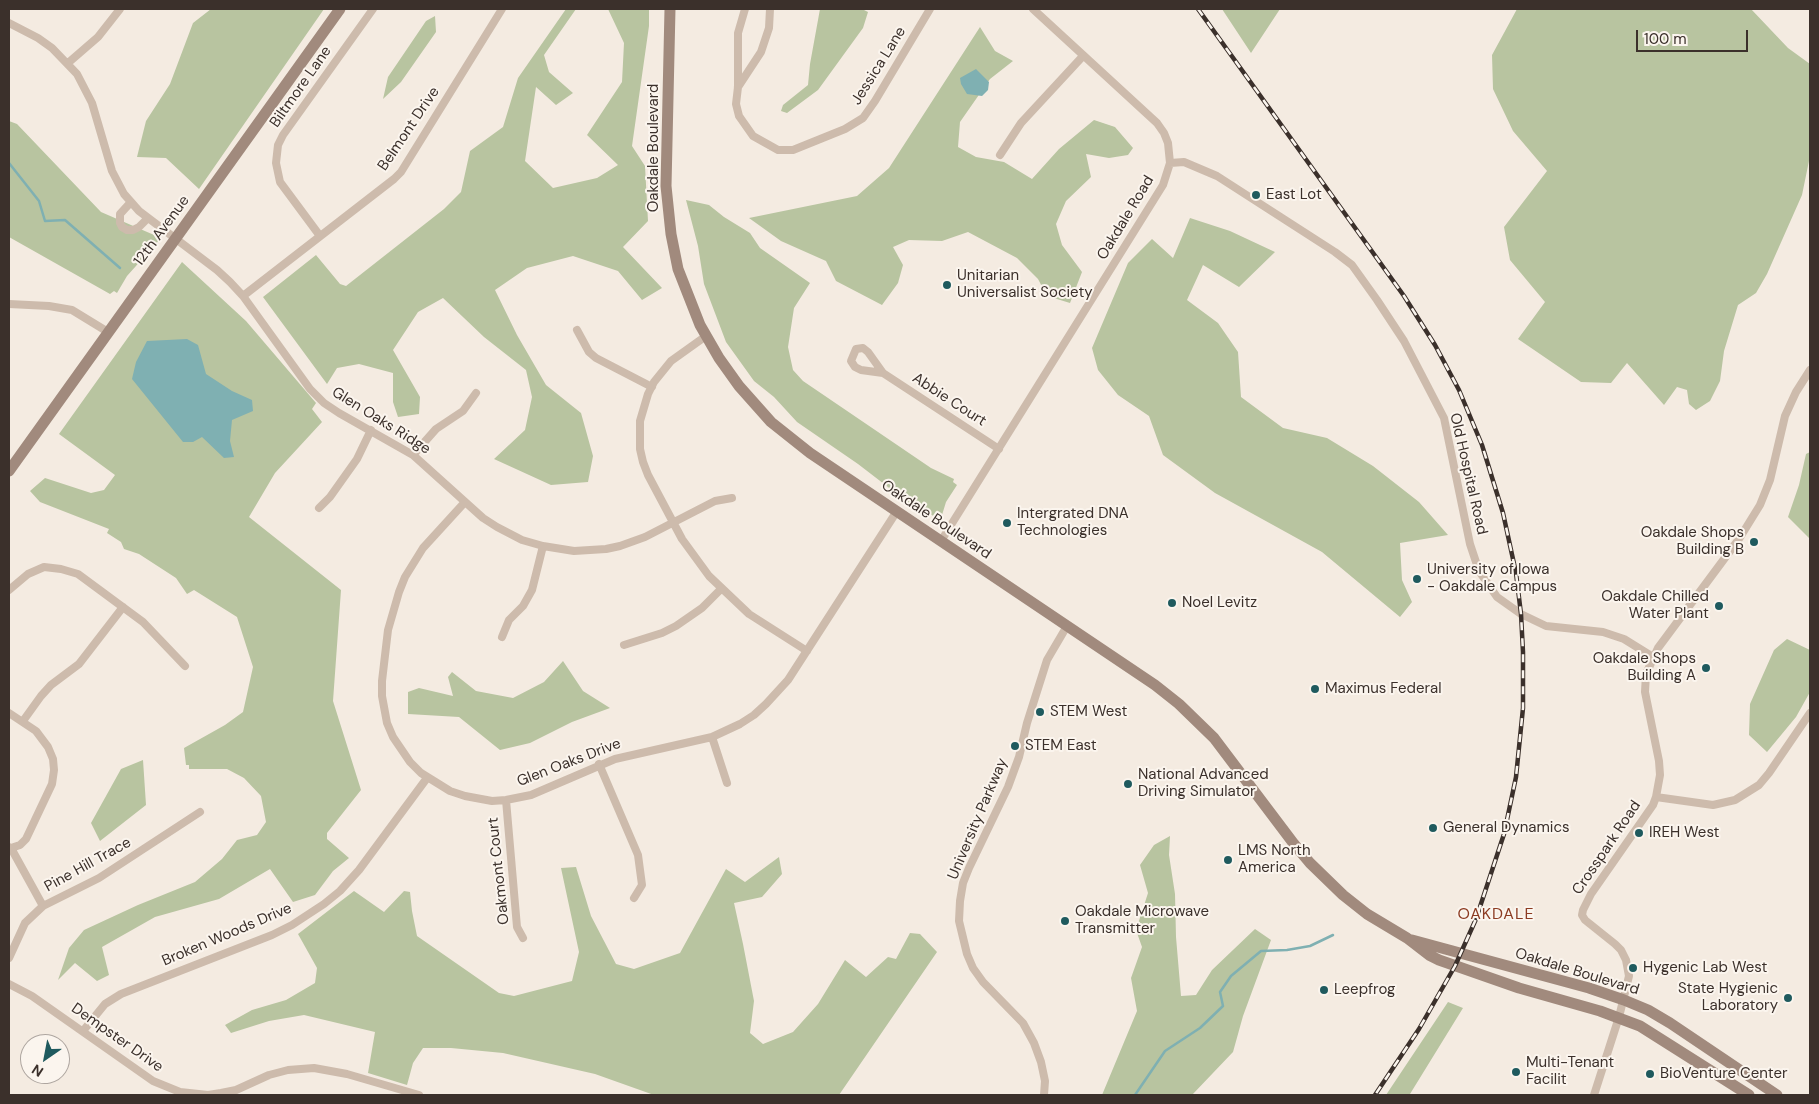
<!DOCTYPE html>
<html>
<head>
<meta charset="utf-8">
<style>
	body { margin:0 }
	#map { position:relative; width:1819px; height:1104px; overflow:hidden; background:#f4ebe1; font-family:"DM Sans",sans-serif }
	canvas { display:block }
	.frame { position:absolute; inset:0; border:10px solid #3b302b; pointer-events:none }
	.north { position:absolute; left:20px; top:1034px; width:50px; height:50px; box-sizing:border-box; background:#fbf5ee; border:1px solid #aea6a0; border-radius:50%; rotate:213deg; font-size:14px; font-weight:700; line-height:20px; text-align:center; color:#3b302b }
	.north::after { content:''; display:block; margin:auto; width:18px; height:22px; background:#1f5a5e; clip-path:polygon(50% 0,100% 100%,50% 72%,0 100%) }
	.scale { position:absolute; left:1636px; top:30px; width:112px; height:22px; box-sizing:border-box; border:2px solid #3b302b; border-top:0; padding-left:6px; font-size:15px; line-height:18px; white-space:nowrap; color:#3b302b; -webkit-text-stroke:4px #fbf5ee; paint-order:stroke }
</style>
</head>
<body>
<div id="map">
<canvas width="1819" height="1104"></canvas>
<div class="frame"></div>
<div class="north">N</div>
<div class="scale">100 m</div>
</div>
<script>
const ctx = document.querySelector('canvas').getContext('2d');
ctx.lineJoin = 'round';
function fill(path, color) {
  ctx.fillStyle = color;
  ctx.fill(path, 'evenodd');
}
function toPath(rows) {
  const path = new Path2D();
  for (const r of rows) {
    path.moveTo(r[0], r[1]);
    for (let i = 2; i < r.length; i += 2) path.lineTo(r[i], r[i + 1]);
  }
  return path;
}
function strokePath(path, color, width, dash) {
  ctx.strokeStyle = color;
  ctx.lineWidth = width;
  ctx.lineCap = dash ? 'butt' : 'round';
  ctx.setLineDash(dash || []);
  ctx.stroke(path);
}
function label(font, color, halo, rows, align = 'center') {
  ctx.font = font + ' "DM Sans",sans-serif';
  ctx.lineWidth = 4;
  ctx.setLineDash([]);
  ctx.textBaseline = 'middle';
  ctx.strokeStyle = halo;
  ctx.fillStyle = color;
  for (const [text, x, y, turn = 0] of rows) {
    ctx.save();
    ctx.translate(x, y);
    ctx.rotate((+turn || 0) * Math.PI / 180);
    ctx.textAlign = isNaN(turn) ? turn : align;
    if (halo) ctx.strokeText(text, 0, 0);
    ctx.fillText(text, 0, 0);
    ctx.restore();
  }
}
fill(toPath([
	[211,9,324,9,199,189,166,158,137,157,146,121,170,84,193,23],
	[566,9,576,9,544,55,549,72,573,93,556,105,536,87,525,161,553,188,597,178,618,165,587,135,622,82,624,43,608,9,649,9,649,26,632,146,645,166,648,221,623,247,662,288,642,300,618,271,573,256,527,268,495,290,517,335,546,385,581,413,593,456,588,482,551,485,494,459,525,430,532,397,526,370,484,337,443,298,418,312,393,350,420,397,419,414,398,417,393,402,393,373,359,364,337,368,327,384,263,297,316,255,340,284,346,286,444,209,461,192,470,151,503,127,518,78],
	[820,9,862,9,868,12,863,28,818,90,787,113,781,111,783,105,808,85,810,64],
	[1222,9,1280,9,1251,53],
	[1517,9,1751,9,1788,48,1810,64,1810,156,1802,195,1767,274,1756,293,1738,305,1724,351,1720,381,1710,401,1696,410,1689,404,1687,390,1677,387,1664,405,1627,363,1611,383,1581,382,1518,339,1545,302,1510,260,1504,227,1547,171,1513,131,1493,89,1492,55],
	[435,16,436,32,401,82,383,99,388,77,426,21],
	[980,27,995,51,1013,61,990,79,960,122,958,147,976,157,1004,162,1032,179,1059,149,1094,120,1115,127,1133,148,1128,155,1109,158,1086,154,1091,177,1066,201,1056,224,1062,245,1082,272,1070,303,1047,296,1038,279,1017,258,968,232,942,241,909,240,893,247,903,265,898,283,882,305,836,281,826,261,781,241,749,218,857,196,889,168],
	[9,121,17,124,101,212,161,238,127,276,117,293,114,291,110,294,9,237],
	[686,200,709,205,724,217,750,233,760,248,810,283,794,308,788,347,793,370,803,381,931,468,954,479,953,482,957,485,946,502,942,515,939,515,936,518,925,510,914,507,858,464,797,422,774,397,754,381,726,342,704,284,698,246],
	[1190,218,1230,231,1275,252,1239,287,1203,265,1187,300,1218,323,1238,352,1241,397,1283,428,1327,438,1373,466,1419,502,1448,535,1400,543,1402,580,1412,602,1400,617,1322,552,1215,493,1163,455,1149,416,1118,395,1098,370,1092,348,1128,263,1152,239,1173,258],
	[182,262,246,321,316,403,312,409,322,422,275,473,249,517,341,590,333,701,361,790,327,833,327,839,349,858,333,871,315,895,293,902,270,869,219,899,155,917,102,947,109,975,97,981,75,963,58,980,69,948,84,930,138,905,195,882,222,859,237,840,257,835,266,822,261,796,244,778,227,769,189,769,189,765,186,765,184,748,225,725,243,712,253,667,237,617,194,590,187,594,176,578,139,554,124,549,121,542,107,533,109,529,40,502,30,491,45,478,91,493,104,490,115,475,59,434],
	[1810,452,1810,539,1788,517,1799,485,1806,454],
	[1787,639,1810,650,1810,692,1796,717,1767,752,1749,735,1750,704,1774,650],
	[563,661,583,691,610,708,572,722,530,743,500,750,459,717,408,714,408,692,419,688,453,696,448,677,452,672,476,691,513,698,544,682],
	[143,760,146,805,100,841,91,823,121,769],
	[1170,836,1169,855,1175,894,1176,937,1181,996,1196,995,1212,970,1255,929,1271,940,1243,1016,1233,1052,1192,1095,1102,1095,1137,1011,1131,978,1142,947,1136,930,1148,893,1140,865,1154,845],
	[779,857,782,874,762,897,734,903,743,944,754,1001,750,1033,763,1044,793,1032,818,1004,845,960,866,977,888,957,896,959,910,933,920,934,937,952,839,1095,654,1095,595,1074,503,1053,451,1048,423,1048,413,1063,407,1085,368,1073,375,1032,304,1015,269,1021,231,1033,225,1025,252,1010,286,1000,315,983,317,968,298,934,354,891,384,912,404,891,410,892,412,911,417,936,499,993,514,996,572,981,579,952,561,868,576,867,591,916,616,964,634,969,680,953,726,869,745,882],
	[1448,1002,1463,1008,1410,1094,1409,1095,1386,1095]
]), '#b8c4a0');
fill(toPath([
	[976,69,989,82,988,90,982,96,967,94,961,84,960,78],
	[187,339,198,345,206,374,232,391,252,400,253,411,232,420,230,441,234,457,224,458,202,437,193,442,183,442,132,379,136,362,147,341]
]), '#7fb0b2');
strokePath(toPath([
	[9,163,39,201,45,221,65,220,120,268],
	[1135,1095,1165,1051,1200,1028,1223,1006,1220,992,1231,976,1261,951,1287,950,1310,946,1333,935]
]), '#7fb0b2', 2.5);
strokePath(toPath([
	[745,9,738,33,738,87,736,104,739,116,753,136,778,150,793,150,845,129,863,118,875,101,930,9],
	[9,23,38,38,52,48,77,74,92,103,112,171,124,194,139,211,217,270,230,282,243,296,310,389,324,403,339,413,413,455,483,518,497,527,522,540,543,546,574,551,606,549,620,546,645,537,715,501,732,498],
	[68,63,98,37,120,9],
	[738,87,761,52,769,28,770,9],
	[1000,155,1021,123,1083,56],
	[1170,163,1184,162,1217,176,1335,252,1352,265,1377,300,1404,341,1444,418,1470,544,1479,571,1497,597,1521,614,1546,626,1603,632,1624,639,1653,657],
	[131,202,120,214,120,223,122,227,127,230,133,230,139,227,148,218],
	[320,236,280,182,276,163,278,145,283,135,373,9],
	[243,296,394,179,401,172,502,9],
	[9,304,49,306,72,310,108,332],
	[577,330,589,352,596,358,652,387],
	[706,336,671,361,654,382,648,394,640,421,640,449,643,462,648,475,682,539,709,576,749,614,807,651],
	[883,373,861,370,855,367,851,361,856,349,863,348,868,352,883,373,999,449],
	[413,455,436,429,463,411,476,393],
	[465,502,423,548,405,577,399,592,388,630,382,681,382,696,387,723,393,737,410,762,421,773,450,791,465,796,492,801,506,800,531,795,615,759,712,737,740,724,754,715,766,704,788,680,897,511],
	[319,508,330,497,357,459,371,430],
	[941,541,1163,185,1170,163,1168,143,1164,133,1157,123,1033,9],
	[9,590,28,574,44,567,61,569,78,574,143,622,185,666],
	[502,637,509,620,523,606,532,590,543,546],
	[624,645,662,633,676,626,702,608,721,589],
	[9,713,36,731,48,747,53,759,54,770,52,784,26,839,20,845,11,848],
	[23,721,41,696,51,685,79,664,123,607],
	[712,737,727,783],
	[599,764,638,855,642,885,634,898],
	[1656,797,1713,805,1735,800,1759,785,1769,773,1810,713],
	[506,800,517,927,523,938],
	[9,847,11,848,43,906],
	[9,958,25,923,43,906,99,878,200,812],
	[9,984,32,996,153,1081,180,1092,208,1095,221,1093,236,1090,269,1075,288,1070,314,1068,347,1074,419,1095],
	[83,1031,105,1004,121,994,272,935,292,925,324,904,340,891,359,870,427,778],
	[1044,1095,1045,1081,1041,1062,1034,1043,1023,1023,983,982,973,968,967,954,959,921,960,901,963,883,969,868,1008,787,1019,757,1027,723,1047,660,1067,626],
	[1594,1095,1619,1017,1629,976,1626,960,1621,950,1615,944,1585,920,1582,915,1583,910,1591,894,1653,805,1656,797,1660,775,1659,761,1645,692,1646,674,1658,648,1739,539,1760,505,1770,480,1785,416,1796,392,1810,370]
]), '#cdbbac', 8);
strokePath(toPath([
	[670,9,666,186,671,234,678,269,700,325,719,358,739,386,771,422,810,453,1155,685,1179,704,1214,738,1294,844,1310,863,1343,895,1367,914,1407,938,1429,955,1439,960,1519,988,1600,1011,1640,1026,1749,1095],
	[9,471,340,9],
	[1412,940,1589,988,1624,1000,1648,1010,1670,1023,1777,1095]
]), '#a18a7d', 11);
const rail = toPath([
	[1198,9,1404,296,1435,345,1459,390,1482,445,1503,513,1516,573,1521,614,1523,652,1523,708,1516,777,1504,834,1476,919,1455,966,1419,1029,1375,1095]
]);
strokePath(rail, '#3b302b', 4.5);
strokePath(rail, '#fbf5ee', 2.5, [8]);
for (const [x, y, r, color] of [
	[1256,195,5,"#1f5a5e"],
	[947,285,5,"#1f5a5e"],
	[1007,523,5,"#1f5a5e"],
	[1754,542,5,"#1f5a5e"],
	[1417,579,5,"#1f5a5e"],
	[1172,603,5,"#1f5a5e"],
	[1719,606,5,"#1f5a5e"],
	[1706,668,5,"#1f5a5e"],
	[1315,689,5,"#1f5a5e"],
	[1040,712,5,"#1f5a5e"],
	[1015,746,5,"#1f5a5e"],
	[1128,784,5,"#1f5a5e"],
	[1433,828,5,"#1f5a5e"],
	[1639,833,5,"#1f5a5e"],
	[1228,860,5,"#1f5a5e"],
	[1065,921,5,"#1f5a5e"],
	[1633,968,5,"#1f5a5e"],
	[1324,990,5,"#1f5a5e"],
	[1788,998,5,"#1f5a5e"],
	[1516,1072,5,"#1f5a5e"],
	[1650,1074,5,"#1f5a5e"]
]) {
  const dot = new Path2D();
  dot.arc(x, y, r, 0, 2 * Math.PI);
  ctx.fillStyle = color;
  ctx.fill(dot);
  strokePath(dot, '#fbf5ee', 2);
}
label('15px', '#3b302b', '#fbf5ee', [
	["Jessica Lane",879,66,-58],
	["Biltmore Lane",301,87,-55],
	["Belmont Drive",409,129,-56],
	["Oakdale Boulevard",654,148,-90],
	["Oakdale Road",1126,218,-59],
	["12th Avenue",162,231,-54],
	["Abbie Court",949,400,33],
	["Glen Oaks Ridge",381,421,32],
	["Old Hospital Road",1468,474,77],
	["Oakdale Boulevard",936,520,34],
	["Glen Oaks Drive",569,763,-21],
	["University Parkway",978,819,-67],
	["Crosspark Road",1607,848,-56],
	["Pine Hill Trace",88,865,-29],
	["Oakmont Court",499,871,-96],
	["Broken Woods Drive",227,935,-23],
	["Oakdale Boulevard",1577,972,17],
	["Dempster Drive",117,1038,35]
]);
label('15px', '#3b302b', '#fbf5ee', [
	["East Lot",1266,195],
	["Unitarian",957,276],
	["Universalist Society",957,293],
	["Intergrated DNA",1017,514],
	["Technologies",1017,531],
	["Oakdale Shops",1744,533,"right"],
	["Building B",1744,550,"right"],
	["University of Iowa",1427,570],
	["- Oakdale Campus",1427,587],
	["Oakdale Chilled",1709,597,"right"],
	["Water Plant",1709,614,"right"],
	["Noel Levitz",1182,603],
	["Oakdale Shops",1696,659,"right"],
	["Building A",1696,676,"right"],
	["Maximus Federal",1325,689],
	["STEM West",1050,712],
	["STEM East",1025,746],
	["National Advanced",1138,775],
	["Driving Simulator",1138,792],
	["General Dynamics",1443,828],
	["IREH West",1649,833],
	["LMS North",1238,851],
	["America",1238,868],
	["Oakdale Microwave",1075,912],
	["Transmitter",1075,929],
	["Hygenic Lab West",1643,968],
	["State Hygienic",1778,989,"right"],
	["Laboratory",1778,1006,"right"],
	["Leepfrog",1334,990],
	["Multi-Tenant",1526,1063],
	["Facilit",1526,1080],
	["BioVenture Center",1660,1074]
], 'left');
ctx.letterSpacing = '1px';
label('16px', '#8c3b22', '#fbf5ee', [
	["OAKDALE",1496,915]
]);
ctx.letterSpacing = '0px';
</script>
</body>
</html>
